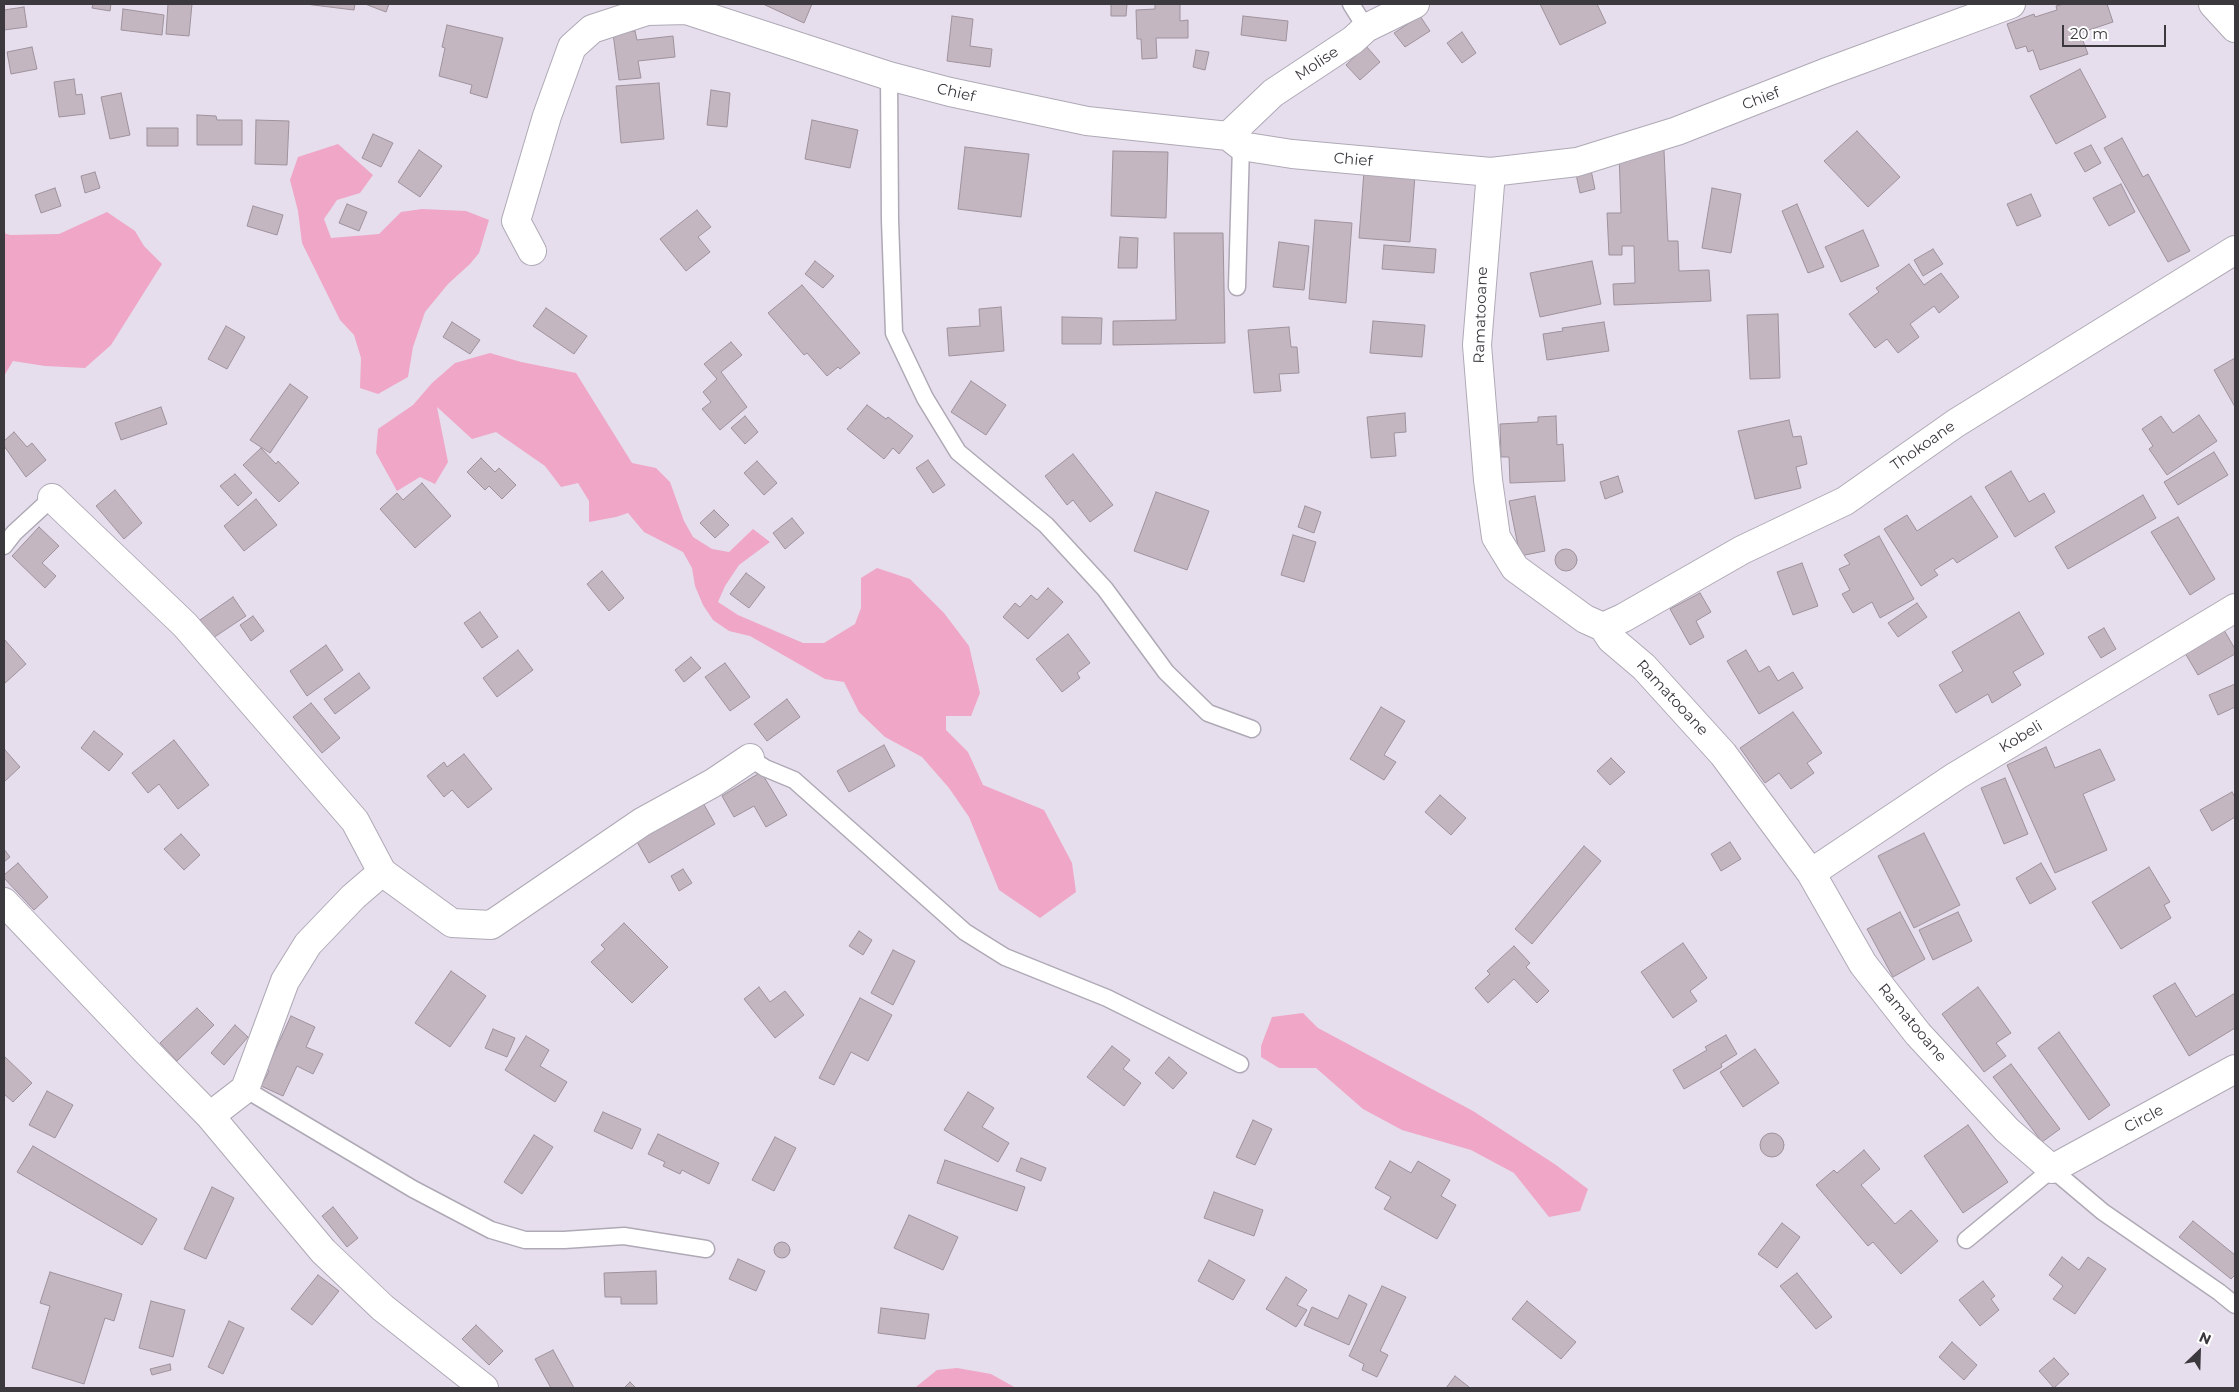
<!DOCTYPE html>
<html>
<head>
<meta charset="utf-8">
<style>
	body { margin:0 }
	#map { position:relative; width:2239px; height:1392px; overflow:hidden; background:#e6deec; font-family:Montserrat,sans-serif }
	canvas { display:block }
	.frame { position:absolute; inset:0; border:5px solid #3b383e; pointer-events:none }
	.north { position:absolute; left:2174px; top:1327px; width:50px; height:50px; -webkit-text-stroke:4px #fff; paint-order:stroke; rotate:24deg; font-size:14px; font-weight:700; line-height:20px; text-align:center; color:#3b383e }
	.north::after { content:''; display:block; margin:auto; width:18px; height:22px; background:#3b383e; clip-path:polygon(50% 0,100% 100%,50% 72%,0 100%) }
	.scale { position:absolute; left:2062px; top:25px; width:104px; height:22px; box-sizing:border-box; border:2px solid #3b383e; border-top:0; padding-left:6px; font-size:15px; line-height:18px; white-space:nowrap; color:#3b383e; -webkit-text-stroke:4px #fff; paint-order:stroke }
</style>
</head>
<body>
<div id="map">
<canvas width="2239" height="1392"></canvas>
<div class="frame"></div>
<div class="north">N</div>
<div class="scale">20 m</div>
</div>
<script>
const ctx = document.querySelector('canvas').getContext('2d');
ctx.lineJoin = 'round';
function fill(path, color) {
  ctx.fillStyle = color;
  ctx.fill(path, 'evenodd');
}
function toPath(rows) {
  const path = new Path2D();
  for (const r of rows) {
    if (r.length === 3) {
      path.moveTo(r[0] + r[2], r[1]);
      path.arc(r[0], r[1], r[2], 0, 2 * Math.PI);
      continue;
    }
    path.moveTo(r[0], r[1]);
    for (let i = 2; i < r.length; i += 2) path.lineTo(r[i], r[i + 1]);
  }
  return path;
}
function strokePath(path, color, width, dash) {
  ctx.strokeStyle = color;
  ctx.lineWidth = width;
  ctx.lineCap = dash ? 'butt' : 'round';
  ctx.setLineDash(dash || []);
  ctx.stroke(path);
}
function label(font, color, halo, rows, align = 'center') {
  ctx.font = font + ' Montserrat,sans-serif';
  ctx.lineWidth = 4.5;
  ctx.setLineDash([]);
  ctx.textBaseline = 'middle';
  ctx.strokeStyle = halo;
  ctx.fillStyle = color;
  for (const [text, x, y, turn = 0] of rows) {
    ctx.save();
    ctx.translate(x, y);
    ctx.rotate((+turn || 0) * Math.PI / 180);
    ctx.textAlign = isNaN(turn) ? turn : align;
    if (halo) ctx.strokeText(text, 0, 0);
    ctx.fillText(text, 0, 0);
    ctx.restore();
  }
}
fill(toPath([
	[338,144,373,175,360,193,337,200,324,219,331,238,379,234,401,212,422,209,466,211,489,220,479,253,470,264,448,284,425,312,413,347,408,377,378,394,360,388,361,358,354,335,340,320,302,243,298,211,290,180,298,157],
	[107,212,135,231,144,246,162,264,111,345,85,368,45,366,13,361,4,376,4,233,10,235,59,234],
	[490,353,521,362,576,373,632,463,656,468,670,482,684,521,693,537,712,549,729,552,753,529,770,542,739,565,725,586,718,602,738,615,803,643,824,643,855,624,861,608,861,578,877,568,910,579,944,613,969,646,980,693,971,716,946,716,946,730,968,752,983,785,1044,810,1072,863,1076,892,1040,918,999,890,969,817,949,788,922,757,885,737,859,712,844,682,825,679,750,636,729,631,713,620,703,605,695,586,692,568,683,552,644,532,628,513,616,517,589,522,589,501,578,483,561,487,545,466,496,432,472,439,437,407,448,462,435,484,420,477,397,491,376,453,378,429,413,405,432,383,455,363],
	[1303,1013,1318,1028,1473,1111,1556,1165,1588,1189,1580,1211,1549,1217,1514,1173,1471,1150,1402,1130,1363,1109,1316,1068,1279,1068,1261,1057,1261,1046,1272,1017],
	[957,1368,991,1374,1016,1388,916,1387,937,1370]
]), '#efa6c7');
const building = toPath([
	[93,4,111,4,110,11,92,8,93,4],
	[168,4,192,4,189,36,166,34,168,4],
	[305,4,355,4,354,10,305,4],
	[365,4,389,4,386,12,365,4],
	[763,4,812,4,804,23,763,4],
	[1111,4,1127,4,1126,16,1111,16,1111,4],
	[1155,4,1180,4,1180,21,1188,20,1188,38,1156,38,1157,58,1142,59,1141,39,1137,39,1136,10,1155,9,1155,4],
	[1540,4,1597,4,1606,23,1560,45,1540,4],
	[2064,4,2107,4,2113,22,2080,33,2088,54,2040,70,2033,50,2028,52,2026,46,2016,49,2007,24,2034,14,2035,17,2057,10,2056,6,2064,4],
	[24,7,27,27,4,30,4,10,24,7],
	[123,9,164,15,162,35,121,30,123,9],
	[952,16,973,19,970,46,992,49,990,67,947,61,952,16],
	[1243,16,1288,21,1286,41,1241,35,1243,16],
	[1420,16,1430,31,1405,47,1394,33,1420,16],
	[447,25,503,38,487,98,470,93,472,85,439,76,445,48,442,47,447,25],
	[635,31,637,40,673,36,675,57,638,61,641,78,619,80,613,33,635,31],
	[1462,32,1476,53,1462,63,1447,43,1462,32],
	[1366,46,1380,62,1360,80,1346,65,1366,46],
	[32,47,37,69,11,74,7,52,32,47],
	[1196,50,1209,52,1205,70,1193,67,1196,50],
	[2080,69,2106,117,2056,144,2030,96,2080,69],
	[74,79,76,95,82,94,85,114,59,117,54,82,74,79],
	[659,83,664,139,621,143,616,86,659,83],
	[711,90,730,93,727,127,707,125,711,90],
	[121,93,130,135,110,139,101,97,121,93],
	[197,115,216,116,217,120,242,120,242,145,197,145,197,115],
	[256,120,289,121,287,165,255,164,256,120],
	[812,120,858,130,850,168,805,159,812,120],
	[147,128,178,128,178,146,147,146,147,128],
	[1857,131,1900,177,1868,207,1824,161,1857,131],
	[373,134,393,143,381,167,362,158,373,134],
	[2122,138,2143,177,2148,174,2190,251,2168,262,2104,148,2122,138],
	[2091,145,2101,163,2085,172,2074,153,2091,145],
	[965,147,1029,154,1021,217,958,209,965,147],
	[419,150,442,166,420,197,398,182,419,150],
	[1664,150,1668,241,1678,241,1679,271,1709,270,1711,301,1614,305,1613,284,1635,283,1634,246,1622,246,1622,255,1609,255,1607,213,1621,213,1619,152,1664,150],
	[1113,151,1168,152,1166,218,1111,216,1113,151],
	[1591,170,1595,189,1580,193,1576,174,1591,170],
	[1364,171,1415,175,1410,242,1359,238,1364,171],
	[95,172,100,188,85,193,81,176,95,172],
	[2121,184,2135,212,2109,226,2093,198,2121,184],
	[55,188,61,206,41,213,35,195,55,188],
	[1712,188,1741,194,1731,253,1702,248,1712,188],
	[2031,194,2041,216,2017,226,2007,204,2031,194],
	[347,204,367,212,359,231,339,223,347,204],
	[1797,204,1824,267,1808,273,1782,211,1797,204],
	[253,206,283,215,277,235,247,226,253,206],
	[697,210,711,227,698,237,710,252,686,271,660,239,697,210],
	[1315,220,1352,223,1346,303,1309,299,1315,220],
	[1863,230,1879,266,1841,282,1825,247,1863,230],
	[1174,233,1223,233,1225,343,1113,345,1113,321,1176,320,1174,233],
	[1120,237,1138,238,1137,268,1118,268,1120,237],
	[1279,242,1309,246,1304,290,1273,287,1279,242],
	[1384,245,1436,249,1434,273,1382,269,1384,245],
	[1933,249,1943,264,1923,276,1914,260,1933,249],
	[815,261,834,276,823,288,805,274,815,261],
	[1592,261,1601,304,1540,317,1530,273,1592,261],
	[1909,264,1924,285,1941,273,1959,297,1939,313,1934,306,1910,324,1919,337,1898,353,1887,339,1875,348,1849,314,1879,292,1876,288,1909,264],
	[802,285,860,353,840,369,838,367,827,376,807,353,804,355,768,313,802,285],
	[1001,307,1004,351,949,356,947,328,980,326,979,309,1001,307],
	[546,308,587,336,574,354,533,326,546,308],
	[1778,314,1780,378,1750,379,1747,315,1778,314],
	[1062,317,1102,318,1101,344,1062,344,1062,317],
	[1373,321,1425,325,1422,357,1370,353,1373,321],
	[452,322,480,340,470,354,443,337,452,322],
	[1604,322,1609,351,1547,360,1543,334,1563,331,1562,328,1604,322],
	[226,326,245,337,227,369,208,359,226,326],
	[1289,327,1291,347,1297,347,1299,373,1279,374,1281,391,1254,393,1248,330,1289,327],
	[731,342,742,355,721,372,747,407,720,430,702,409,711,402,703,392,717,379,704,364,731,342],
	[2235,358,2235,407,2214,370,2235,358],
	[971,381,1006,405,986,435,951,412,971,381],
	[290,384,308,397,270,453,250,440,290,384],
	[867,405,886,419,888,417,913,436,899,454,893,448,884,459,847,429,867,405],
	[161,407,167,424,121,440,115,423,161,407],
	[1405,413,1406,432,1394,433,1396,456,1371,458,1367,417,1405,413],
	[2199,415,2217,441,2167,475,2149,449,2153,446,2142,429,2161,416,2173,433,2199,415],
	[745,416,758,432,745,444,731,428,745,416],
	[1556,416,1557,445,1563,444,1565,481,1510,483,1509,457,1501,457,1500,424,1538,422,1538,417,1556,416],
	[1789,420,1793,437,1801,436,1807,464,1796,467,1801,488,1755,499,1738,431,1789,420],
	[14,432,27,447,32,443,46,460,26,477,4,446,4,441,14,432],
	[261,448,276,464,278,461,299,483,279,502,243,465,261,448],
	[2214,452,2228,475,2178,505,2164,482,2214,452],
	[1073,454,1113,505,1090,522,1073,500,1067,505,1045,476,1073,454],
	[481,458,495,472,499,468,516,485,502,499,489,486,485,490,467,472,481,458],
	[928,460,945,485,933,493,916,468,928,460],
	[757,461,777,483,764,495,744,473,757,461],
	[2011,471,2029,502,2044,493,2055,512,2015,537,1985,487,2011,471],
	[235,474,252,493,238,506,220,486,235,474],
	[1618,476,1623,492,1605,499,1600,482,1618,476],
	[422,483,451,516,415,548,380,509,397,493,403,500,422,483],
	[115,490,142,523,124,539,96,506,115,490],
	[1156,492,1209,511,1187,570,1134,551,1156,492],
	[2143,495,2156,518,2068,569,2055,547,2143,495],
	[1535,496,1545,551,1520,556,1509,501,1535,496],
	[1971,496,1998,537,1957,563,1953,558,1934,570,1938,575,1921,586,1884,529,1907,515,1917,531,1971,496],
	[256,499,277,525,244,551,224,526,256,499],
	[1305,506,1321,512,1314,533,1298,527,1305,506],
	[714,510,729,525,715,538,700,523,714,510],
	[2178,517,2215,579,2190,595,2151,532,2178,517],
	[792,518,804,533,785,549,773,533,792,518],
	[39,527,59,546,42,563,56,576,45,588,12,556,39,527],
	[1293,535,1316,542,1304,582,1281,575,1293,535],
	[1879,536,1914,599,1880,618,1872,602,1853,613,1842,594,1850,590,1839,569,1850,564,1844,555,1879,536],
	[1566,560,11],
	[1802,563,1818,606,1793,615,1777,572,1802,563],
	[602,571,624,598,609,611,587,584,602,571],
	[746,573,765,587,749,608,730,594,746,573],
	[1048,588,1063,602,1028,639,1003,617,1015,603,1020,607,1031,595,1037,600,1048,588],
	[1700,593,1711,612,1696,621,1704,637,1690,645,1670,609,1700,593],
	[233,597,246,616,213,638,200,620,233,597],
	[1917,603,1927,617,1898,637,1888,623,1917,603],
	[480,612,498,637,482,648,464,623,480,612],
	[2019,612,2044,654,2013,672,2021,685,1992,703,1988,694,1956,713,1939,685,1963,671,1952,652,2019,612],
	[253,616,264,631,251,641,240,625,253,616],
	[2104,628,2116,649,2101,658,2088,637,2104,628],
	[2224,630,2235,649,2235,654,2198,675,2185,653,2224,630],
	[1068,634,1090,663,1077,673,1080,678,1062,692,1036,659,1068,634],
	[4,639,26,664,4,684,4,639],
	[326,645,343,670,307,696,290,671,326,645],
	[518,650,533,670,497,697,483,678,518,650],
	[1746,650,1759,672,1769,666,1778,681,1793,672,1803,688,1759,714,1727,661,1746,650],
	[691,657,701,668,684,682,675,670,691,657],
	[725,663,750,697,730,711,705,677,725,663],
	[359,673,370,688,335,714,324,699,359,673],
	[2235,684,2235,707,2218,715,2209,695,2235,684],
	[787,699,800,717,767,741,754,724,787,699],
	[311,703,340,738,322,753,293,717,311,703],
	[1381,707,1405,721,1384,755,1396,762,1384,780,1350,759,1381,707],
	[1793,712,1822,753,1807,763,1814,773,1791,789,1779,773,1765,783,1740,748,1793,712],
	[94,731,123,754,109,771,81,748,94,731],
	[174,740,209,785,178,809,159,784,148,793,132,773,174,740],
	[884,745,895,766,849,792,837,771,884,745],
	[2046,747,2055,768,2100,749,2115,780,2083,794,2107,850,2055,873,2007,765,2046,747],
	[5,750,20,767,4,782,4,751,5,750],
	[464,754,492,789,468,808,452,790,444,797,427,776,444,762,447,767,464,754],
	[1611,758,1625,772,1610,785,1597,771,1611,758],
	[761,772,787,815,766,827,754,806,734,817,722,796,761,772],
	[2005,778,2028,834,2004,844,1981,788,2005,778],
	[2232,792,2235,797,2235,817,2212,831,2200,810,2232,792],
	[1440,795,1466,818,1451,835,1425,812,1440,795],
	[702,801,715,824,649,863,636,840,702,801],
	[1924,833,1960,905,1914,928,1878,856,1924,833],
	[181,834,200,855,184,870,164,849,181,834],
	[1730,842,1741,859,1721,871,1711,854,1730,842],
	[1584,846,1601,861,1532,944,1515,929,1584,846],
	[4,849,10,857,4,862,4,849],
	[18,863,48,897,34,910,4,878,4,875,18,863],
	[2041,863,2056,889,2030,904,2016,878,2041,863],
	[2149,867,2170,902,2164,905,2171,918,2121,949,2092,902,2149,867],
	[683,869,692,883,679,891,671,876,683,869],
	[1900,912,1925,959,1893,977,1867,929,1900,912],
	[1958,912,1972,941,1933,960,1919,930,1958,912],
	[624,923,668,967,632,1003,591,962,605,949,601,945,624,923],
	[859,931,872,940,863,955,849,946,859,931],
	[1683,943,1707,978,1690,991,1697,1001,1673,1018,1641,972,1683,943],
	[1514,946,1530,963,1526,967,1549,991,1537,1003,1514,979,1488,1003,1475,988,1490,974,1487,971,1514,946],
	[893,950,915,961,893,1005,871,993,893,950],
	[451,971,486,996,450,1047,415,1023,451,971],
	[2175,983,2196,1017,2235,993,2235,1028,2189,1056,2153,996,2175,983],
	[759,987,770,1002,785,991,804,1015,775,1038,744,999,759,987],
	[1978,987,2011,1033,1996,1043,2006,1056,1984,1072,1942,1014,1978,987],
	[860,998,892,1015,868,1061,851,1052,834,1085,819,1078,860,998],
	[197,1008,214,1025,177,1061,160,1043,197,1008],
	[291,1016,315,1027,306,1047,323,1054,313,1074,297,1066,283,1096,261,1086,269,1071,266,1070,291,1016],
	[235,1025,248,1037,224,1065,211,1053,235,1025],
	[493,1029,515,1038,507,1057,485,1048,493,1029],
	[2059,1032,2110,1105,2089,1120,2038,1048,2059,1032],
	[1726,1035,1737,1054,1721,1064,1722,1067,1684,1089,1673,1070,1707,1050,1705,1047,1726,1035],
	[526,1036,549,1050,540,1066,567,1082,555,1102,505,1070,526,1036],
	[1112,1046,1130,1060,1123,1069,1141,1083,1124,1106,1087,1077,1112,1046],
	[1755,1049,1779,1083,1743,1107,1720,1072,1755,1049],
	[4,1056,32,1083,13,1102,4,1094,4,1056],
	[1169,1057,1187,1073,1173,1089,1155,1073,1169,1057],
	[2011,1064,2060,1129,2042,1142,1993,1077,2011,1064],
	[47,1091,73,1105,55,1138,29,1125,47,1091],
	[968,1092,994,1108,982,1127,1009,1143,998,1162,944,1130,968,1092],
	[603,1112,641,1129,632,1149,594,1131,603,1112],
	[1253,1120,1272,1129,1255,1165,1236,1157,1253,1120],
	[1968,1125,2008,1182,1963,1213,1924,1156,1968,1125],
	[1772,1145,12],
	[658,1134,719,1163,709,1184,682,1170,680,1174,663,1166,665,1162,648,1154,658,1134],
	[534,1135,553,1147,522,1194,504,1182,534,1135],
	[775,1137,796,1148,774,1191,752,1180,775,1137],
	[33,1146,157,1219,142,1245,17,1172,33,1146],
	[1864,1150,1880,1169,1861,1185,1895,1224,1911,1210,1938,1241,1901,1274,1873,1242,1868,1246,1816,1185,1834,1170,1837,1173,1864,1150],
	[1021,1158,1046,1168,1041,1181,1016,1171,1021,1158],
	[945,1160,1025,1187,1017,1211,937,1183,945,1160],
	[1390,1161,1411,1173,1418,1161,1450,1180,1441,1196,1456,1205,1437,1239,1384,1209,1391,1197,1375,1188,1390,1161],
	[212,1187,234,1198,206,1259,184,1249,212,1187],
	[1214,1192,1263,1210,1254,1236,1204,1218,1214,1192],
	[333,1207,358,1238,347,1247,322,1216,333,1207],
	[909,1215,958,1237,943,1270,894,1248,909,1215],
	[2193,1221,2235,1255,2235,1275,2231,1279,2179,1237,2193,1221],
	[1782,1223,1800,1237,1777,1268,1758,1254,1782,1223],
	[782,1250,8],
	[2062,1257,2079,1270,2088,1257,2106,1269,2075,1314,2053,1299,2063,1286,2049,1275,2062,1257],
	[738,1259,765,1271,756,1291,729,1279,738,1259],
	[1209,1260,1245,1280,1233,1300,1198,1281,1209,1260],
	[656,1271,657,1304,621,1304,621,1297,605,1297,604,1273,656,1271],
	[50,1272,122,1294,114,1321,105,1318,84,1384,32,1368,50,1306,40,1303,50,1272],
	[1797,1273,1832,1317,1816,1329,1780,1286,1797,1273],
	[318,1275,339,1291,312,1325,291,1309,318,1275],
	[1286,1277,1307,1290,1297,1305,1307,1310,1296,1327,1266,1309,1286,1277],
	[1983,1281,1995,1296,1991,1299,1999,1310,1980,1326,1959,1300,1983,1281],
	[1382,1286,1406,1297,1380,1351,1388,1355,1377,1377,1362,1370,1364,1364,1349,1356,1382,1286],
	[1349,1295,1367,1304,1349,1345,1304,1325,1312,1307,1338,1319,1349,1295],
	[151,1301,185,1310,173,1357,139,1348,151,1301],
	[1527,1301,1576,1342,1561,1359,1512,1319,1527,1301],
	[881,1308,929,1314,925,1339,878,1333,881,1308],
	[229,1321,244,1328,223,1374,208,1367,229,1321],
	[476,1325,503,1351,489,1365,462,1339,476,1325],
	[1952,1342,1977,1365,1964,1380,1939,1357,1952,1342],
	[553,1350,574,1388,551,1388,535,1359,553,1350],
	[2054,1358,2069,1374,2054,1388,2039,1371,2054,1358],
	[170,1364,171,1370,152,1375,150,1369,170,1364],
	[1455,1376,1469,1387,1468,1388,1446,1388,1455,1376],
	[630,1382,636,1388,624,1388,630,1382]
]);
fill(building, '#c3b6c1');
strokePath(building, '#9e929d', 1);
const lane = toPath([
	[1351,4,1366,28],
	[889,76,890,220,894,333,925,398,958,452,1046,525,1105,589,1166,672,1208,713,1252,729],
	[1237,287,1241,146],
	[4,546,14,533,52,498],
	[750,758,765,768,794,780,965,932,1005,957,1107,998,1240,1064],
	[245,1089,413,1189,491,1230,525,1240,564,1240,624,1236,706,1249],
	[1966,1240,2052,1169,2103,1212,2219,1292,2235,1305]
]);
const street = toPath([
	[2213,4,2235,28],
	[1228,136,1273,93,1353,40,1366,28,1415,4],
	[1491,172,1477,345,1488,480,1496,537,1515,568,1585,619,1603,627,1611,639,1644,667,1723,754,1811,873,1863,964,1918,1034,2007,1130,2052,1169,2235,1069],
	[532,251,516,221,547,116,572,47,592,29,647,11,686,10,889,76,950,92,1087,121,1228,136,1241,146,1292,154,1491,172,1577,162,1677,131,1827,72,2011,4],
	[52,498,185,625,355,821,382,872,452,923,491,925,642,822,713,783,750,758],
	[1603,627,1623,618,1742,550,1845,501,1956,423,2235,250],
	[1811,873,1956,776,2235,608],
	[4,902,146,1051,210,1116,323,1251,383,1308,484,1388],
	[210,1116,245,1089,285,981,308,944,353,897,382,872]
]);
strokePath(lane, '#afa9b6', 19);
strokePath(street, '#afa9b6', 30);
strokePath(lane, '#fff', 16);
strokePath(street, '#fff', 28);
label('15px', '#3b383e', '#fff', [
	["Molise",1317,64,-34],
	["Chief",956,93,13],
	["Chief",1761,99,-21],
	["Chief",1353,160,5],
	["Ramatooane",1481,315,-88],
	["Thokoane",1923,446,-35],
	["Ramatooane",1672,698,47],
	["Kobeli",2021,737,-31],
	["Ramatooane",1912,1023,50],
	["Circle",2144,1119,-28]
]);
</script>
</body>
</html>
